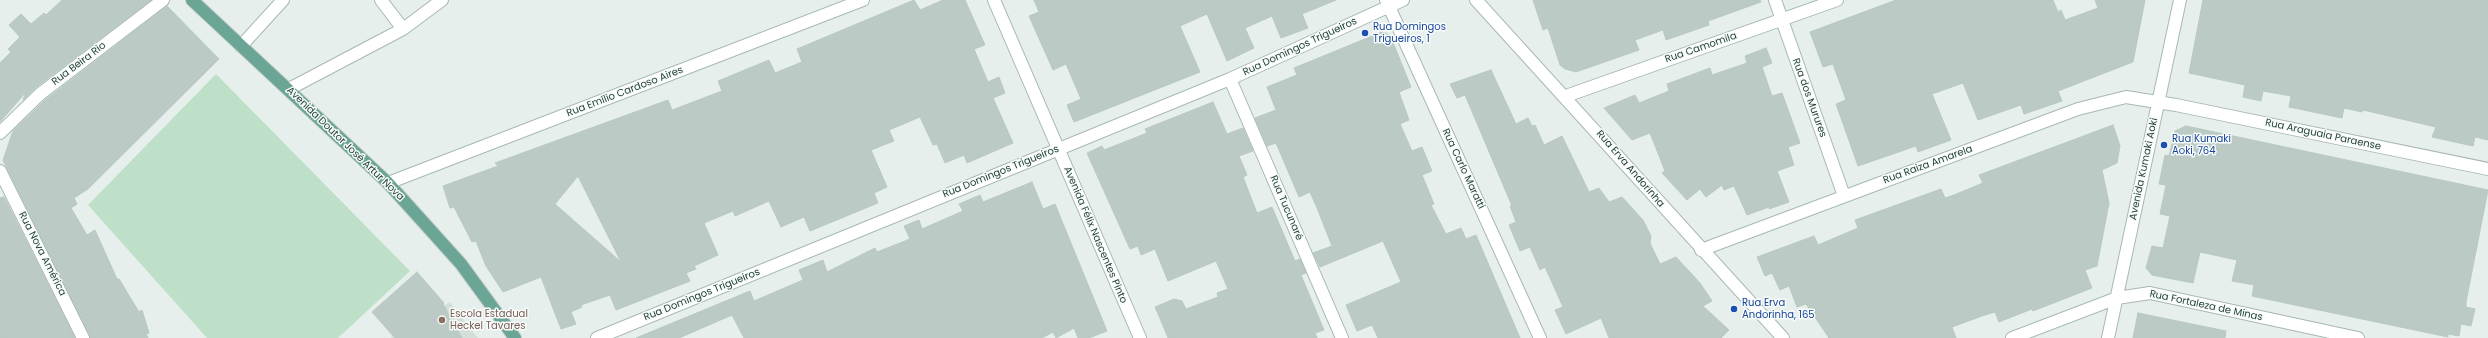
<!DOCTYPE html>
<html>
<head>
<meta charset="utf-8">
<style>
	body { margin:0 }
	canvas { display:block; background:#e6efeb }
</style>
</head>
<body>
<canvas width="2488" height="338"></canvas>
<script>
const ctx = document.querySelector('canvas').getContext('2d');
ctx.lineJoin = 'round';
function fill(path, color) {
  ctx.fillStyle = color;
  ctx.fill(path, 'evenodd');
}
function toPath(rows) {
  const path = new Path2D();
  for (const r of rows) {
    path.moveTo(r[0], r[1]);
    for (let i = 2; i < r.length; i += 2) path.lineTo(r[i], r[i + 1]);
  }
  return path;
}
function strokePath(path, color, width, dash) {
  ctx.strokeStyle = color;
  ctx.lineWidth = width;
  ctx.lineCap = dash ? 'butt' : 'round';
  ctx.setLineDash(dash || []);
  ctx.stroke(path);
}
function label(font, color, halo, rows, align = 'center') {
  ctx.font = font + ' Poppins,sans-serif';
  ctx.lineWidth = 3;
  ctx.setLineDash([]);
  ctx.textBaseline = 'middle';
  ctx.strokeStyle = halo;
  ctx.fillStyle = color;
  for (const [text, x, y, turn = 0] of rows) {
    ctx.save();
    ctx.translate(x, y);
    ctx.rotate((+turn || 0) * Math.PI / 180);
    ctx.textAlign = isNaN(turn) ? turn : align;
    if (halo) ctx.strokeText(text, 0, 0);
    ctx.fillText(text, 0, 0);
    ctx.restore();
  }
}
fill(toPath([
	[450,302,478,338,390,338]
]), '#d4dfda');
fill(toPath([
	[216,74,410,271,338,338,207,338,88,205]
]), '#bfe0c8');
const building = toPath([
	[62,0,151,0,35,88,23,100,26,92,0,122,0,63,11,52,8,49,20,37,9,25,21,14,31,24,44,13,46,15,62,0],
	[914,0,920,10,943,0,965,0,985,45,974,49,988,82,999,77,1005,93,993,98,1013,143,967,163,964,155,945,163,937,144,933,145,920,117,889,130,894,141,871,150,887,187,874,193,878,203,810,231,804,217,781,227,769,201,735,216,733,211,704,223,718,255,694,266,696,269,686,273,690,281,616,310,610,295,581,305,582,307,571,312,576,324,561,329,541,277,503,292,486,266,476,241,472,242,454,207,450,208,443,186,498,166,495,163,668,100,672,110,722,91,718,81,769,60,775,73,802,62,797,49,914,0],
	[578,176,621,262,555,204,578,176],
	[1034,0,1336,0,1302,14,1308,28,1281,38,1272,16,1245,28,1254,48,1227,61,1207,14,1180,26,1200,72,1074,122,1067,105,1081,99,1066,64,1053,70,1029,16,1039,12,1034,0],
	[1533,0,1760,0,1761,2,1708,21,1709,25,1666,40,1663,30,1635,40,1639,50,1576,72,1565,69,1560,65,1548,28,1543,30,1533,0],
	[1896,0,2053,0,2058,12,2061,10,2065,20,2098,8,2095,0,2145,0,2133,62,2058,91,2062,101,2024,114,2021,105,1978,120,1963,83,1932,94,1951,140,1918,152,1916,146,1858,166,1836,104,1846,100,1833,64,1823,67,1810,32,1896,0],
	[2203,0,2488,0,2488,140,2475,137,2473,146,2432,137,2436,127,2363,110,2362,112,2344,108,2342,118,2289,107,2291,96,2263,91,2261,101,2243,97,2245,85,2189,73,2203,0],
	[167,6,219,59,88,189,74,198,77,204,71,208,87,235,95,230,117,279,119,279,139,312,142,310,149,333,146,334,148,338,90,338,3,160,13,131,45,100,167,6],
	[1382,32,1390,35,1411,87,1399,92,1409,120,1400,124,1412,151,1422,147,1432,171,1422,175,1434,204,1431,205,1446,234,1461,228,1466,239,1476,235,1520,338,1378,338,1372,325,1357,331,1346,305,1401,282,1383,241,1320,267,1313,253,1332,246,1317,208,1310,192,1299,197,1276,143,1267,146,1255,118,1276,110,1267,87,1297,75,1294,68,1382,32],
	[1766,48,1772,63,1762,67,1772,96,1782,93,1800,143,1788,147,1794,165,1777,171,1789,202,1769,209,1769,207,1747,215,1734,186,1724,190,1722,185,1706,197,1700,189,1687,200,1662,173,1665,171,1650,133,1632,140,1604,108,1635,95,1639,103,1669,91,1667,84,1710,68,1712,75,1747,63,1745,56,1766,48],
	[1491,70,1516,124,1528,118,1532,126,1535,125,1544,145,1562,136,1589,192,1599,188,1609,202,1622,197,1643,220,1651,236,1650,243,1660,264,1676,257,1700,283,1712,301,1703,306,1729,330,1721,338,1609,338,1601,318,1566,334,1555,310,1563,307,1545,267,1540,270,1530,247,1520,251,1509,225,1516,222,1510,206,1512,206,1465,95,1457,98,1450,84,1491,70],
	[1213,102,1227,134,1243,128,1253,151,1239,156,1247,175,1243,177,1257,213,1272,207,1295,261,1300,259,1306,273,1301,275,1324,330,1315,333,1317,338,1168,338,1159,316,1155,307,1174,299,1182,301,1186,309,1218,297,1217,293,1228,289,1216,261,1168,281,1155,249,1141,255,1138,246,1130,249,1087,153,1102,146,1104,150,1147,133,1145,129,1213,102],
	[2113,125,2120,146,2117,163,2102,170,2109,203,2097,266,2085,270,2092,288,2033,311,2032,309,1999,322,1995,312,1982,316,1952,327,1956,338,1829,338,1806,304,1797,307,1789,286,1780,290,1772,273,1765,276,1757,257,1814,236,1818,245,1858,228,1855,220,1941,189,1945,198,1954,195,1983,183,1979,175,2113,125],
	[2186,126,2488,190,2466,302,2466,307,2475,309,2471,326,2461,324,2459,336,2448,334,2448,337,2252,296,2254,285,2232,281,2237,260,2200,252,2193,283,2152,275,2146,268,2152,246,2163,248,2170,216,2160,214,2166,185,2159,184,2165,155,2169,156,2175,131,2186,126],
	[1032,182,1043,209,1055,204,1107,331,1089,338,1078,338,1074,328,1056,338,1053,332,1042,338,744,338,732,315,679,338,636,338,750,291,754,301,803,280,799,270,823,260,827,272,875,248,877,252,910,239,904,226,919,220,922,229,963,211,959,204,980,195,983,202,1032,182],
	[4,197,75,338,0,338,0,198,4,197],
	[417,272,444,303,443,304,462,338,395,338,372,312,417,272],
	[2138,313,2226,331,2225,338,2133,338,2138,313]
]);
fill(building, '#bbcac4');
strokePath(building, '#b8c9c2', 1);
const minor = toPath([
	[381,0,403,29],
	[994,0,1140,338],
	[1386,0,1540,338],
	[1476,0,1783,338],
	[1775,0,1844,196],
	[241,46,283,0],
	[1230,79,1342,338],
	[289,89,403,29,442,0],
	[1566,96,1837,0],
	[0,133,40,94,163,0],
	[0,171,83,338],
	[388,183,863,0],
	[1701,250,2078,109,2126,97,2176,105,2488,169],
	[597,338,1230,79,1403,0],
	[2012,338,2117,298,2150,293,2358,338],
	[2108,338,2180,0]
]);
const major = toPath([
	[192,0,388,183,461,264,515,338]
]);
strokePath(minor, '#a8b8b2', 14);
strokePath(major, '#c2cac8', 14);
strokePath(minor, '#fff', 12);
strokePath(major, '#6aa596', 12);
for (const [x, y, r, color] of [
	[1365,33,4,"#1a4fb4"],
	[2164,145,4,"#1a4fb4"],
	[1734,309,4,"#1a4fb4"],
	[442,320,4,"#8d6e63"]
]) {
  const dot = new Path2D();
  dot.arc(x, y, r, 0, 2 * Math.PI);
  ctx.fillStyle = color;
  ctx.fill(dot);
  strokePath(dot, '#f7fbf9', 1.5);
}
label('10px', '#164399', '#f7fbf9', [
	["Rua Domingos",1373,27],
	["Trigueiros, 1",1373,39],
	["Rua Kumaki",2172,139],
	["Aoki, 764",2172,151],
	["Rua Erva",1742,303],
	["Andorinha, 165",1742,315]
], 'left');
label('10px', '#24423a', '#f7fbf9', [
	["Rua Domingos Trigueiros",1300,47,-25],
	["Rua Camomila",1701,48,-19],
	["Rua Beira Rio",79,64,-37],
	["Rua Emílio Cardoso Aires",625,92,-21],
	["Rua dos Murures",1809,98,70],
	["Rua Araguaia Paraense",2323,135,12],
	["Avenida Doutor José Artur Nova",345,144,44],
	["Rua Raiza Amarela",1928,165,-20],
	["Rua Carlo Maratti",1463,169,65],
	["Rua Erva Andorinha",1630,169,49],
	["Avenida Kumaki Aoki",2144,169,-78],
	["Rua Domingos Trigueiros",1001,172,-22],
	["Rua Tucunaré",1286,208,67],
	["Avenida Félix Nascentes Pinto",1095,235,67],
	["Rua Nova América",42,254,63],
	["Rua Domingos Trigueiros",702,295,-22],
	["Rua Fortaleza de Minas",2206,306,12]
]);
label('10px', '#785e54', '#f7fbf9', [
	["Escola Estadual",450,314],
	["Heckel Tavares",450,326]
], 'left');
</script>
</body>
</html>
